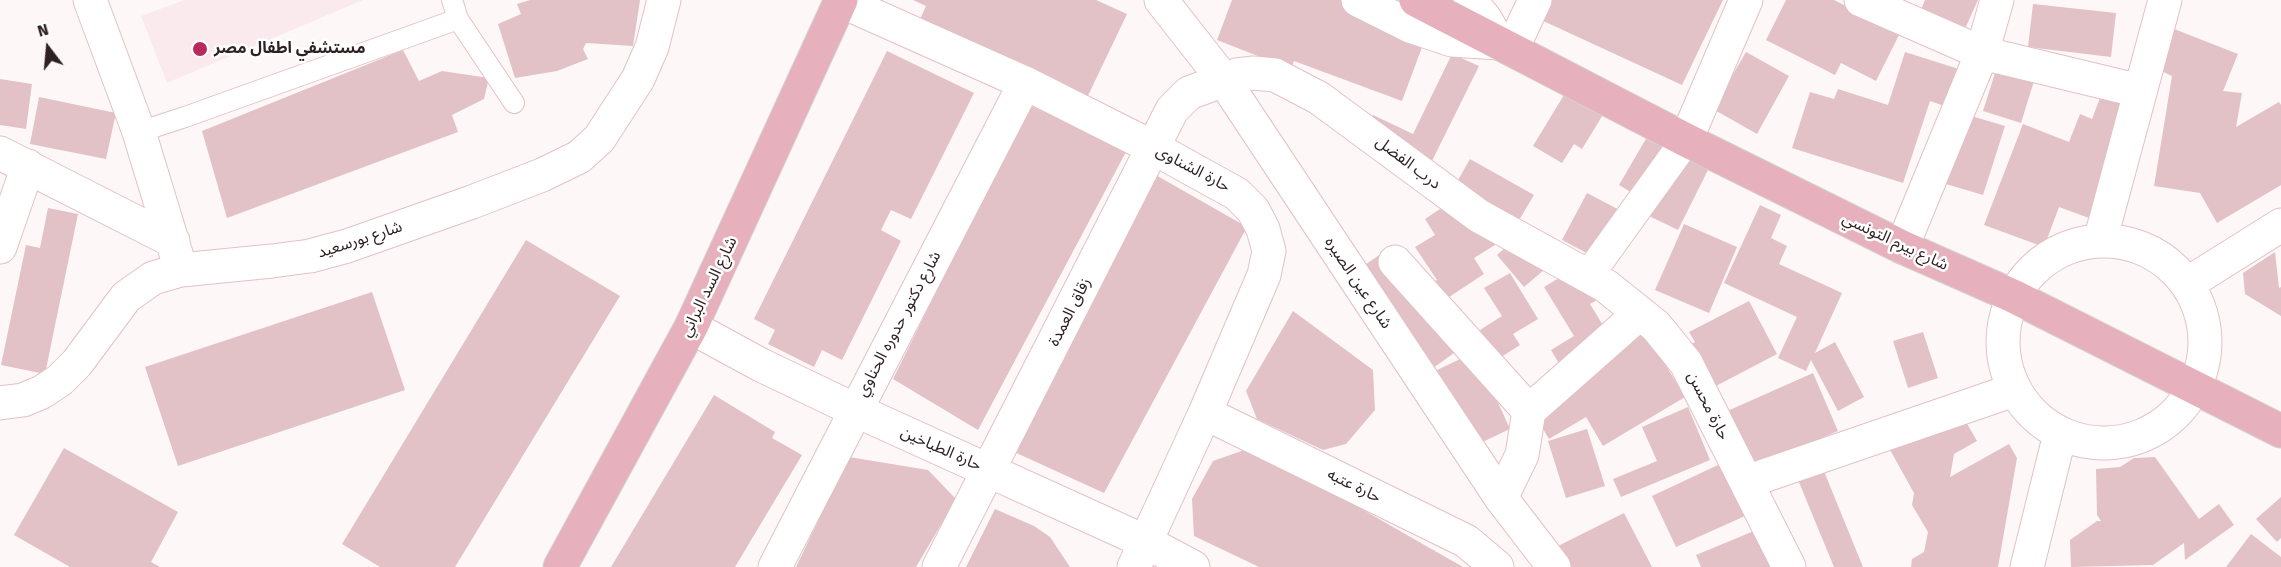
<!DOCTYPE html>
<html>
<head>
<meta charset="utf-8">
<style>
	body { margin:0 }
	#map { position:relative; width:2281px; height:567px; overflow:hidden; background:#fef7f8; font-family:"Fira Sans",sans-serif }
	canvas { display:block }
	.north { position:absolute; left:18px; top:18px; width:60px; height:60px; -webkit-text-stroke:4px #fff; paint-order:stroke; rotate:344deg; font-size:16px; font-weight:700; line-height:24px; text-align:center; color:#2d2123 }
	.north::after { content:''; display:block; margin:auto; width:21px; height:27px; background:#2d2123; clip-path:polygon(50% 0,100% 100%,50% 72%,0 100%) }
</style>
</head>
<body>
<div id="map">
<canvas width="2281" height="567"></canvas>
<div class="north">N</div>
</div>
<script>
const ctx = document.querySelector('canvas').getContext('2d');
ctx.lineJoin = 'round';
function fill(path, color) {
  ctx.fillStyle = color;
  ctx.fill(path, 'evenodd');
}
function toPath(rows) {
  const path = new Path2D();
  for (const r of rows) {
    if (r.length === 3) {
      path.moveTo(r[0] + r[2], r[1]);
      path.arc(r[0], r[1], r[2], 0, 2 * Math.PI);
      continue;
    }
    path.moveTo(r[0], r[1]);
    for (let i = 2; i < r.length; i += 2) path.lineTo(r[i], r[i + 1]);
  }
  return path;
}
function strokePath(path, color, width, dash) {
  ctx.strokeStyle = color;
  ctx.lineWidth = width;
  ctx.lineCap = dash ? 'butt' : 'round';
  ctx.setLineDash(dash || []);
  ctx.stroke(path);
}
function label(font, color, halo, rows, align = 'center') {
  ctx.font = font + ' "Fira Sans","Noto Sans Arabic",sans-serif';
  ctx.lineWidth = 5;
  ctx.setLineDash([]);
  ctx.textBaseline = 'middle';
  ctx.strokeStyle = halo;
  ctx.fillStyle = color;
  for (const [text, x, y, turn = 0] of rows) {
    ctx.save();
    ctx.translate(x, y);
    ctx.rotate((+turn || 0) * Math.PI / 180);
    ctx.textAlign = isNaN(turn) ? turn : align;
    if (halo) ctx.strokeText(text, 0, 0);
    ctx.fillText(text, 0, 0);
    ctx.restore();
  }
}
fill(toPath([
	[184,0,363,0,167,83,141,16]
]), '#fbeaed');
fill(toPath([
	[530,0,640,0,633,46,586,43,583,49,588,59,557,71,515,78,498,24,521,14,517,4],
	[913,0,1096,0,1127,14,1084,104,917,26,926,6],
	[1232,0,1370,0,1431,23,1402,101,1294,61,1291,69,1217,40],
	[1548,0,1723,0,1682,85,1539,19],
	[1786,0,1834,0,1900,33,1876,81,1841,63,1835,75,1766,40],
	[1925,0,1978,0,1964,31,1920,12],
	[2033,4,2116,13,2111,57,2028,47],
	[2169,27,2238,54,2223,91,2242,93,2236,127,2279,102,2281,105,2281,185,2217,223,2200,193,2154,186,2172,76,2157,69],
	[403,50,419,81,442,71,489,78,484,99,452,115,458,132,227,218,202,131],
	[887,51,974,93,911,219,891,210,881,230,901,241,842,360,822,350,814,367,768,344,775,330,754,319],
	[1746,52,1789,76,1757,134,1713,109],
	[1905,52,1965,71,1953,109,1930,101,1903,183,1792,148,1810,92,1834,99,1838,89,1888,105],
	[1452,54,1479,66,1429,167,1363,135,1373,115,1413,134],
	[1996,70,2034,81,2021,123,1983,111],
	[0,79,32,84,26,129,0,125],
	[1567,90,1604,113,1582,149,1574,144,1562,163,1533,146],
	[2103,90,2128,98,2089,218,2059,207,2044,247,1984,225,2023,124,2069,142,2080,114,2092,119],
	[39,97,116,113,106,159,30,144],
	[1029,105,1127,150,978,430,893,379],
	[1968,115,2005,126,1983,195,1946,184],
	[1654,125,1681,141,1646,201,1619,185],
	[1677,153,1709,168,1678,230,1647,215],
	[1470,159,1534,195,1512,232,1471,209,1495,245,1474,258,1484,274,1440,303,1428,285,1437,280,1415,247,1435,235,1425,219,1455,199,1449,196],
	[1154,174,1247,227,1104,493,1012,451],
	[1587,193,1627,214,1602,261,1562,240],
	[1760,205,1781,215,1771,238,1787,246,1779,264,1842,293,1815,353,1835,342,1864,397,1838,411,1811,360,1806,371,1778,358,1797,317,1724,283],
	[48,208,78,214,45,374,1,365,26,245,40,248],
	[1684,224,1737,247,1709,313,1655,290],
	[1524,231,1551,264,1524,287,1497,255],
	[526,240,620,296,455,567,380,567,342,544],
	[1388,249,1458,350,1429,371,1359,269],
	[2275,252,2279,288,2281,287,2281,316,2245,294,2243,273],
	[1584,263,1603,296,1590,304,1610,337,1644,329,1685,397,1603,446,1586,417,1549,439,1534,414,1575,390,1551,350,1574,336,1544,287],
	[1510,273,1538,319,1513,334,1520,345,1498,359,1480,330,1502,316,1484,288],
	[372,292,405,390,178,466,145,367],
	[1749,301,1777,354,1697,396,1674,353,1695,342,1689,332],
	[1293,311,1373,370,1375,410,1346,444,1323,450,1257,419,1246,391],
	[1923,332,1938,378,1908,388,1893,341],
	[1475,352,1510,429,1459,453,1445,386,1437,370],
	[1813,373,1838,431,1748,469,1723,413],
	[714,395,775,432,772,438,802,455,735,567,611,567],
	[1953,399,1977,441,1954,454,1950,477,2009,444,2017,458,1998,567,1911,567,1912,559,1924,552,1928,532,1912,505,1914,493,1884,439],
	[1688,407,1710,460,1621,497,1613,479,1657,461,1642,427],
	[1587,429,1605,486,1566,498,1548,441],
	[1253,447,1463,567,1259,567,1194,536,1192,499,1213,461],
	[64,448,178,512,151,562,160,567,70,567,14,535],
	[849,457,928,470,956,499,916,567,796,567],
	[2155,457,2199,519,2219,504,2234,525,2185,560,2184,543,2153,565,2071,567,2070,540,2097,521,2101,521,2097,515,2096,469,2120,467,2134,458],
	[1720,464,1745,516,1676,547,1652,496],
	[1821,464,1863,567,1834,567,1796,475],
	[2281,497,2281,538,2277,542,2256,519],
	[995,509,1034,526,1050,537,1070,567,966,567],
	[1624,513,1652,567,1569,567,1558,546],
	[1778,521,1798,567,1701,567,1696,555],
	[2251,534,2281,557,2281,567,2226,567]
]), '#e2c1c7');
const service = toPath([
	[452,0,458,19,514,103],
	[139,132,185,117,458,19]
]);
const pedestrian = toPath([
	[1588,276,1686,140]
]);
const minor = toPath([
	[90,0,139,132,181,270],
	[1358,0,1410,26,1452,40,1499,43],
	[1470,0,1486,20,1499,43],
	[1861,0,1982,53,2140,91],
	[841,1,1025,83,1154,148,1237,194,1253,210,1263,229,1269,251,1264,275,1205,413,1134,567],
	[1512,49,1535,0],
	[1686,140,1746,0],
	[0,153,173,241],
	[2100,241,2165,0],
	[2104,342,101],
	[0,247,28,166],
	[1902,247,1982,53,1997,0],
	[1395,262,1529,411],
	[2187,284,2281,225],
	[691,327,761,365,855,410,1146,542,1193,567],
	[0,403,23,400,42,392,60,380,77,363,126,297,153,278,181,270,272,261,310,256,347,246,472,202,542,175,579,157,599,139,638,79,652,47,664,0],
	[1205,413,1466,541,1497,567],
	[1746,482,2014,390],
	[1501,498,1522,455,1529,411,1640,313],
	[775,567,1025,83],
	[939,567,1172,110,1189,93,1237,75,1254,73,1275,75,1319,98,1479,216,1606,286,1656,326,1686,363,1789,567],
	[2027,567,2060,434]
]);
const tertiary = toPath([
	[1161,0,1223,79,1501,498,1554,567]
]);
const primary = toPath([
	[1416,0,1686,140,1902,247,2013,296,2281,431],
	[560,567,691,327,841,0]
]);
strokePath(service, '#e2c1c6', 22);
strokePath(pedestrian, '#e2c1c6', 32);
strokePath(minor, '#e2c1c6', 35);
strokePath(tertiary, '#e2c1c6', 35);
strokePath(primary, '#d5d3d3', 35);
strokePath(service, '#fff', 20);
strokePath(pedestrian, '#fff', 30);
strokePath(minor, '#fff', 33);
strokePath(tertiary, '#fff', 33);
strokePath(primary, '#e6b1bd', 33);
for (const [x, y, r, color] of [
	[200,49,8,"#b82a5a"]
]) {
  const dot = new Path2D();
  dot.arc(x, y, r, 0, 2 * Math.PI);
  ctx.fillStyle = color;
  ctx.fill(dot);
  strokePath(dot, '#fff', 2);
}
label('bold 16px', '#2d2123', '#fff', [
	["مستشفي اطفال مصر",214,49]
], 'left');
label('16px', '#2d2123', '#fff', [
	["درب الفضل",1408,163,37],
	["حارة الشناوى",1193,169,28],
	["شارع بورسعيد",360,240,-18],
	["شارع بيرم التونسي",1895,242,25],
	["شارع عين الصيره",1358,283,56],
	["شارع السد البراني",709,287,-64],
	["زقاق العمدة",1070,312,-63],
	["شارع دكتور حدوره الحناوي",899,324,-62],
	["حارة محسن",1708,406,63],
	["حارة الطباخين",941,449,24],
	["حارة عتبه",1354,486,26]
]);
</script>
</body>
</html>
